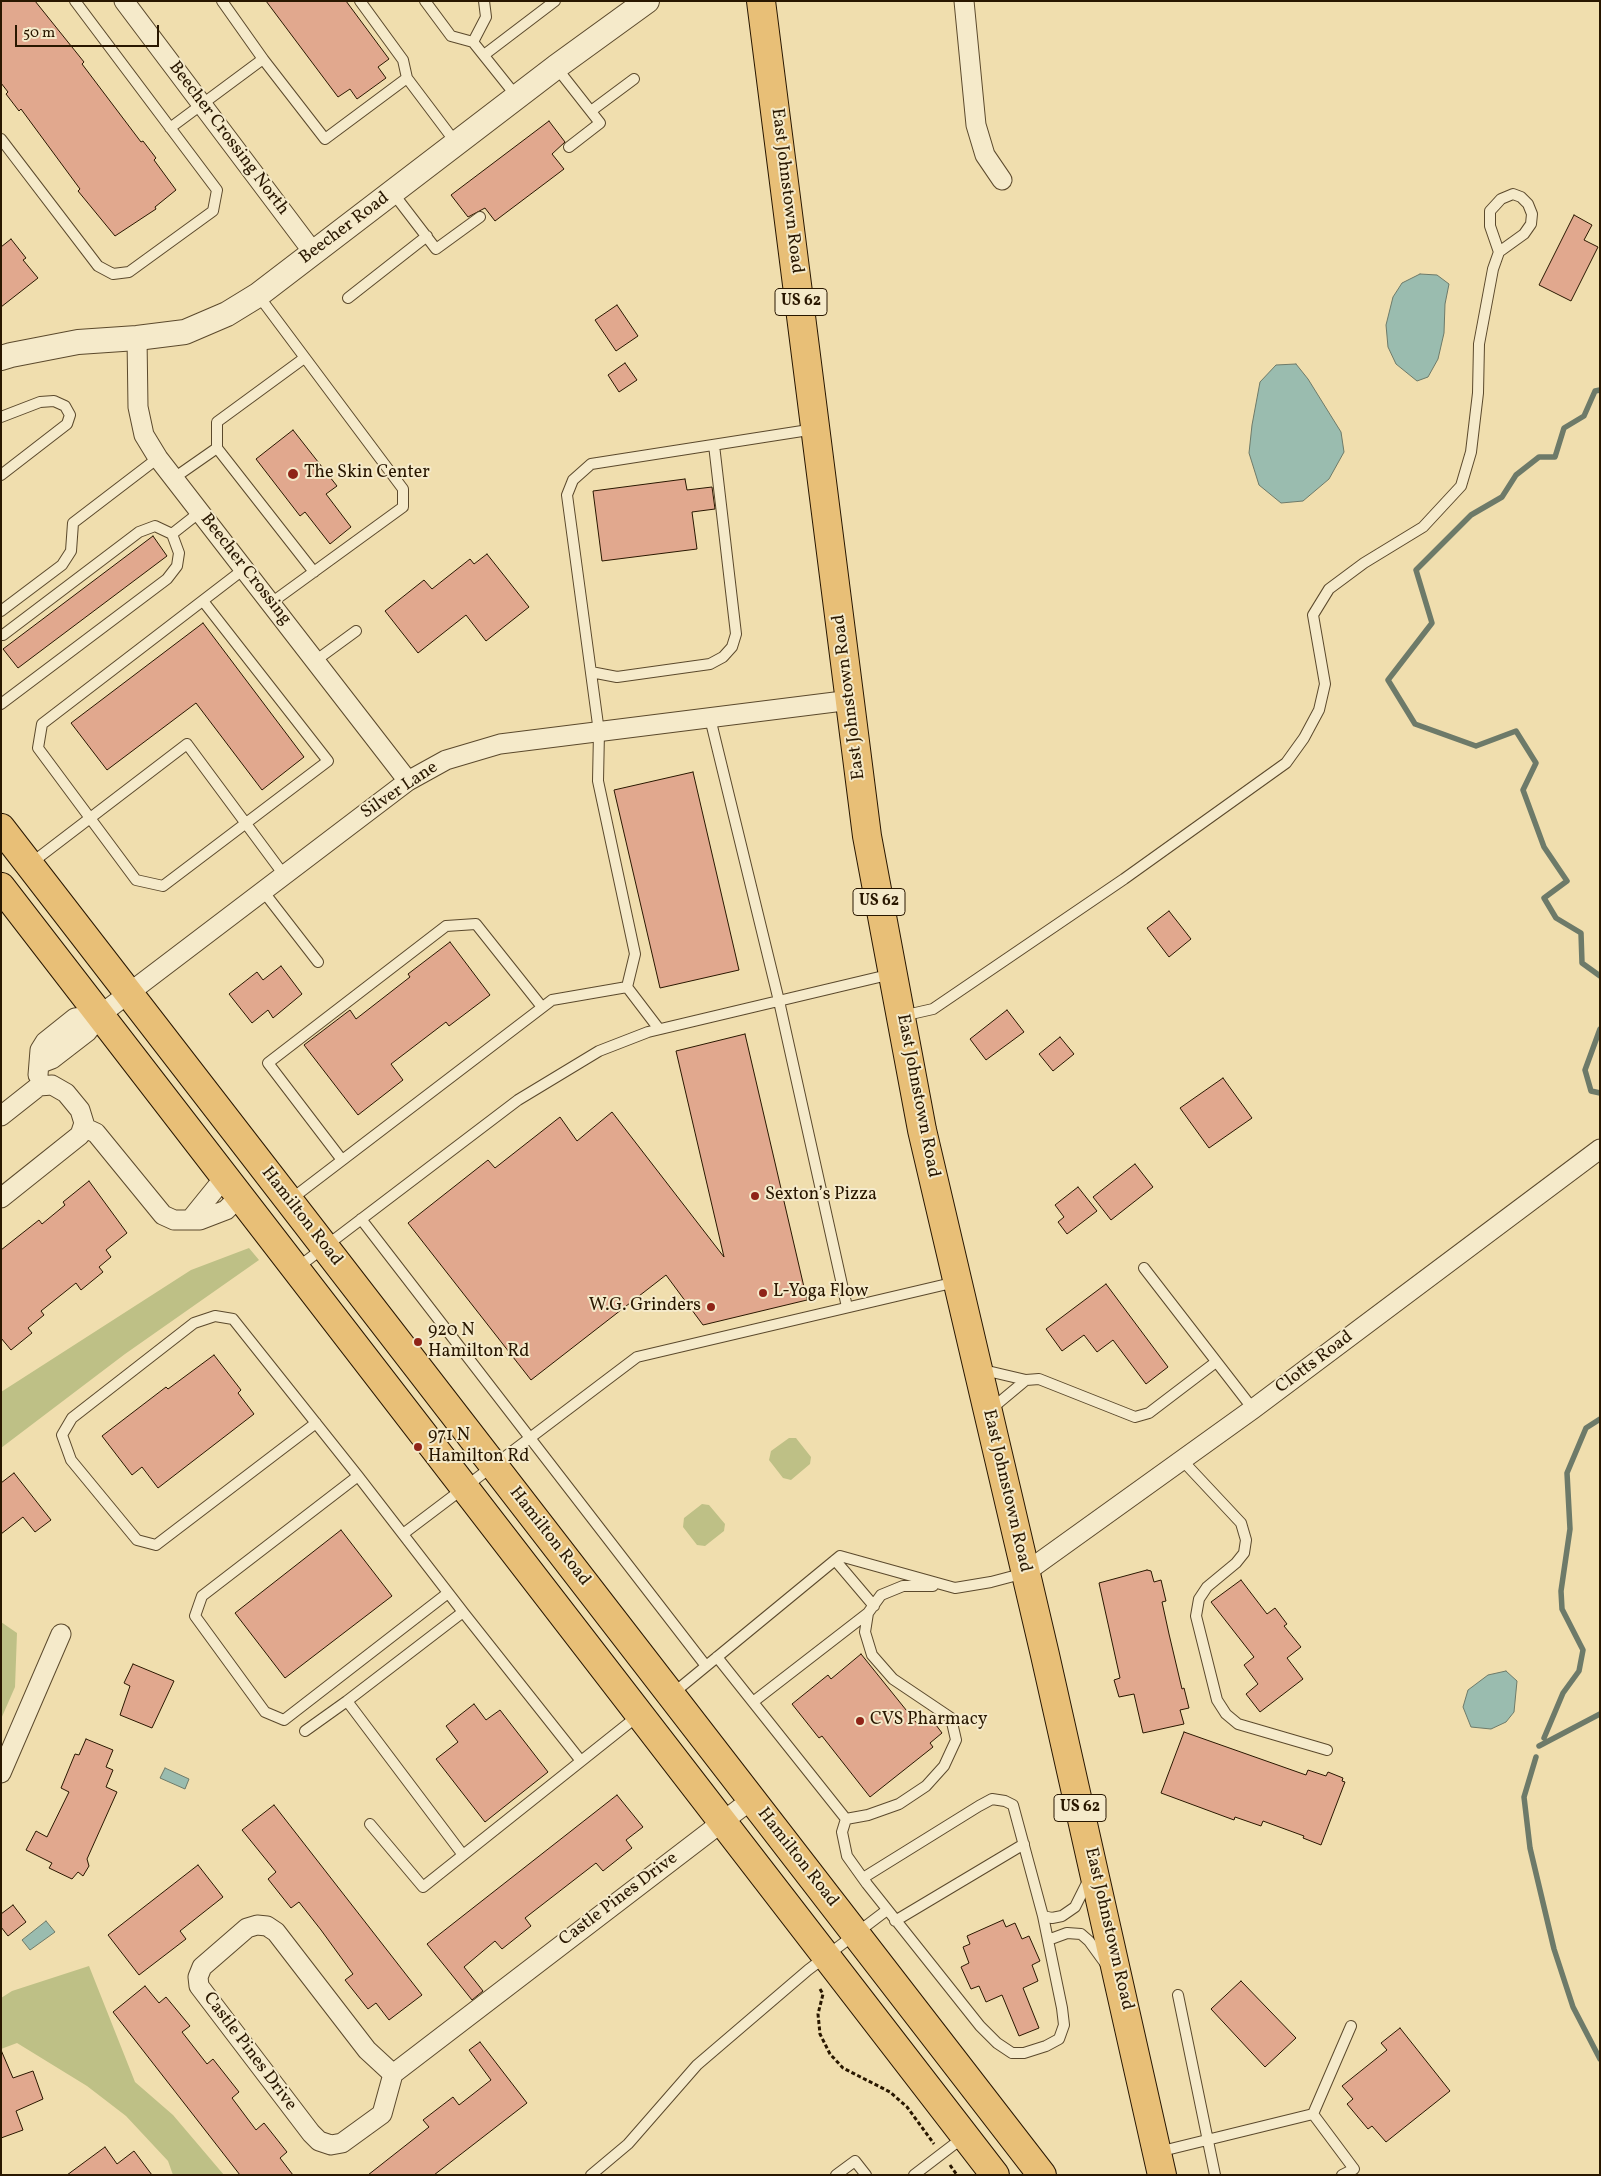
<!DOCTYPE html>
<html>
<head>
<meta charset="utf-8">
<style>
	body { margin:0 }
	#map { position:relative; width:1601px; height:2176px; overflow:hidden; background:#f0deae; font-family:Vollkorn,serif }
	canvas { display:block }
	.frame { position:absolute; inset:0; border:2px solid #291700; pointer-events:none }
	.scale { position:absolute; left:15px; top:25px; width:144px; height:22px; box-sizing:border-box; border:2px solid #291700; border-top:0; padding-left:6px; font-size:15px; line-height:18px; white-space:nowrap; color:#291700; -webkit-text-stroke:4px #f5eaca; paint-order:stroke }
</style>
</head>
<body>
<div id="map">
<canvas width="1601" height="2176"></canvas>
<div class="frame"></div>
<div class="scale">50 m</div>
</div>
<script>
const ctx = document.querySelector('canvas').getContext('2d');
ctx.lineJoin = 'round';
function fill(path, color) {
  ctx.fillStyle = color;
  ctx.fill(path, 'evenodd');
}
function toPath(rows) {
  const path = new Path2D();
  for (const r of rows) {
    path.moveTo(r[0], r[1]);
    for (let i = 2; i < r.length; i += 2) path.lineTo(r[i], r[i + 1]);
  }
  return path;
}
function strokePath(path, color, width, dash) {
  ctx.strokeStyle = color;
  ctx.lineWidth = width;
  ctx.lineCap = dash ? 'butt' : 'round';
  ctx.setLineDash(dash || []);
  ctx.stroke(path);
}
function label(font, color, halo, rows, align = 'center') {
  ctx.font = font + ' Vollkorn,serif';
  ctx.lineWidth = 4;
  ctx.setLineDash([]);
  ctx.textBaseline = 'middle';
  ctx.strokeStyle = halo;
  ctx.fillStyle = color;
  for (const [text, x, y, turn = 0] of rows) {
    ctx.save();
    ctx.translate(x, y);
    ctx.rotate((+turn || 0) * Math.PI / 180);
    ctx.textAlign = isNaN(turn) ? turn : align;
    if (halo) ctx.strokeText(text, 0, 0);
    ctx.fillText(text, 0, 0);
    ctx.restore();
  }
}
fill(toPath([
	[249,1248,259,1260,125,1354,1,1448,1,1392,191,1270],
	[789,1438,796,1438,811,1457,810,1464,791,1480,783,1478,769,1460,771,1451],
	[702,1504,709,1505,725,1524,724,1531,705,1546,697,1545,683,1527,684,1518],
	[1,1622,17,1633,15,1687,1,1719],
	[89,1966,135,2082,173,2115,224,2175,173,2175,168,2161,126,2116,87,2086,17,2043,1,2049,1,1998,12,1991]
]), '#bec086');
const water = toPath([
	[1420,274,1437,275,1449,284,1445,304,1444,333,1438,359,1428,377,1417,381,1396,364,1388,347,1386,325,1393,297,1402,283,1420,274],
	[1296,364,1308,379,1341,432,1344,452,1329,479,1303,501,1281,503,1259,485,1249,453,1252,425,1260,382,1276,365,1296,364],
	[1506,1671,1517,1681,1514,1712,1506,1722,1491,1729,1471,1727,1463,1707,1468,1690,1488,1675,1506,1671],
	[165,1768,189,1779,185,1789,160,1778,165,1768],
	[46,1921,55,1932,30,1950,22,1940,46,1921]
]);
fill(water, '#9abcaf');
strokePath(water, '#6d7a69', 1);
strokePath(toPath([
	[1600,390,1595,391,1584,416,1564,428,1555,457,1539,457,1516,475,1502,497,1471,515,1416,570,1432,623,1388,680,1415,724,1476,746,1516,731,1536,763,1523,790,1544,847,1567,881,1544,898,1556,918,1581,933,1582,963,1600,976],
	[1600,1029,1585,1070,1591,1091,1600,1093],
	[1544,1738,1563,1693,1579,1671,1583,1650,1562,1609,1561,1591,1570,1529,1567,1473,1586,1428,1600,1419],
	[1539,1746,1600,1714],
	[1536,1757,1524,1797,1530,1848,1554,1949,1573,2007,1600,2059]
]), '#6d7a69', 5.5);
const building = toPath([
	[1,1,35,1,84,62,82,64,141,142,143,141,156,158,154,160,176,190,155,207,156,209,115,236,78,191,80,189,21,109,19,111,6,94,8,92,1,83,1,1],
	[266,1,346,1,389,59,378,67,386,78,357,99,350,89,338,97,266,1],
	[549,121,565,142,552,154,564,169,495,221,485,208,468,217,451,195,549,121],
	[1574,215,1592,225,1584,240,1598,247,1571,301,1539,285,1574,215],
	[11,239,26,258,23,260,38,278,1,307,1,247,11,239],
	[617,305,638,336,616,351,595,320,617,305],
	[625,363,637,380,619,392,608,375,625,363],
	[293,430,337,486,326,494,351,527,330,544,305,512,300,516,256,459,293,430],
	[685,479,687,490,712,487,715,509,692,512,697,549,602,561,593,491,685,479],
	[153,536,167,556,18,668,3,649,153,536],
	[487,554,529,607,486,641,466,615,418,653,385,611,424,580,432,589,470,559,474,564,487,554],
	[203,623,304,757,262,790,196,703,107,770,71,723,203,623],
	[693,772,739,970,660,988,614,790,693,772],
	[1169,911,1191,939,1169,957,1147,928,1169,911],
	[450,942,490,995,449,1026,446,1022,391,1064,403,1080,358,1115,304,1045,350,1010,356,1019,410,977,408,974,450,942],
	[281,966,302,994,273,1018,268,1010,252,1023,229,994,257,972,263,980,281,966],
	[1007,1010,1024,1032,986,1060,970,1039,1007,1010],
	[745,1034,807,1300,703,1325,666,1275,531,1380,408,1223,488,1160,495,1168,560,1117,577,1141,612,1112,724,1257,676,1051,745,1034],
	[1060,1037,1074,1054,1053,1071,1039,1054,1060,1037],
	[1223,1078,1252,1118,1209,1148,1180,1108,1223,1078],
	[1135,1164,1153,1187,1111,1220,1093,1197,1135,1164],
	[89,1181,127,1233,106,1250,111,1257,99,1267,103,1272,81,1290,76,1283,41,1311,44,1315,28,1328,32,1333,11,1350,1,1338,1,1250,39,1220,42,1224,65,1205,63,1202,89,1181],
	[1078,1187,1097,1211,1067,1234,1058,1222,1064,1217,1055,1205,1078,1187],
	[1106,1284,1168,1367,1146,1384,1113,1340,1097,1352,1084,1335,1062,1351,1046,1329,1106,1284],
	[214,1355,241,1390,238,1393,254,1414,158,1488,142,1467,132,1475,102,1436,166,1387,168,1389,214,1355],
	[14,1473,51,1520,35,1532,23,1517,1,1534,1,1483,14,1473],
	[341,1530,392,1596,285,1678,235,1613,341,1530],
	[1147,1570,1151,1571,1154,1582,1161,1580,1166,1601,1162,1602,1169,1634,1182,1689,1184,1688,1189,1708,1180,1710,1184,1724,1143,1733,1134,1694,1119,1697,1114,1680,1120,1678,1099,1583,1147,1570],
	[1241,1580,1267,1614,1275,1608,1287,1624,1284,1626,1301,1647,1287,1658,1303,1679,1260,1712,1246,1694,1258,1684,1244,1665,1254,1657,1211,1602,1241,1580],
	[861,1654,919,1726,930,1717,942,1733,930,1743,933,1747,870,1797,822,1736,819,1738,792,1704,828,1675,831,1679,861,1654],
	[133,1664,174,1681,152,1728,120,1715,130,1686,124,1683,133,1664],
	[474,1704,486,1720,500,1710,548,1772,485,1822,436,1759,458,1742,446,1726,474,1704],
	[1184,1732,1306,1775,1308,1770,1326,1776,1328,1772,1343,1778,1342,1781,1345,1782,1321,1845,1303,1838,1304,1836,1263,1821,1261,1826,1235,1817,1234,1820,1161,1793,1184,1732],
	[86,1739,113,1750,106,1767,113,1770,106,1787,117,1792,87,1859,89,1866,83,1876,78,1872,72,1879,49,1868,52,1863,26,1850,36,1831,47,1837,69,1792,61,1788,75,1754,79,1755,86,1739],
	[617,1795,643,1827,626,1840,632,1848,603,1871,596,1863,525,1918,531,1926,502,1949,495,1941,464,1967,483,1991,472,2000,427,1944,617,1795],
	[274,1805,422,1995,389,2020,376,2003,368,2009,345,1980,353,1974,321,1930,299,1902,291,1908,268,1879,276,1872,242,1830,274,1805],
	[198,1865,223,1897,180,1931,186,1939,139,1975,108,1935,198,1865],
	[13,1905,26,1922,8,1936,1,1927,1,1914,13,1905],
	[1003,1920,1006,1927,1015,1923,1022,1939,1029,1936,1040,1961,1032,1965,1038,1981,1023,1988,1039,2028,1019,2036,1002,1995,986,2002,979,1986,971,1989,961,1967,969,1963,963,1947,970,1944,967,1936,1003,1920],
	[1241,1981,1296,2038,1265,2067,1211,2009,1241,1981],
	[145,1986,159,2003,166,1997,190,2026,182,2032,207,2064,213,2059,239,2092,232,2098,256,2130,264,2123,287,2152,280,2158,293,2175,240,2175,191,2112,113,2012,145,1986],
	[1400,2028,1450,2091,1386,2142,1372,2126,1368,2129,1347,2104,1353,2099,1342,2086,1387,2050,1381,2043,1400,2028],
	[480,2042,527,2103,434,2175,368,2175,429,2127,423,2120,453,2097,459,2105,491,2080,469,2050,480,2042],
	[1,2050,13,2078,33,2071,43,2099,16,2111,23,2130,1,2138,1,2050],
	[105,2147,117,2164,134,2151,152,2175,67,2175,105,2147]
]);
fill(building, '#e1a88e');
strokePath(building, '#291700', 1);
const service = toPath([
	[222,1,263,59],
	[360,1,403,60,407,78],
	[425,1,451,36,473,42],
	[484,1,486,17,473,42,517,97],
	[484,55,555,1],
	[556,67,600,123,569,147],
	[591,111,634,79],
	[170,128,263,59,325,139,407,78,456,143],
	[1,139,98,266,113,274,129,272,213,211,217,190,75,1],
	[393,193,436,249,480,217],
	[258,295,403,489,403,507,271,603],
	[348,298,427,236],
	[303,359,217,422,217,448,314,572],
	[1,417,40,402,54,401,65,406,70,415,67,424,1,475],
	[174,478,217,448],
	[203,601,328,761,163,886,136,880,38,748,42,724,244,569],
	[1,611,62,565,71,551,73,523,158,458],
	[3,635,139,532,155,526,172,534],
	[315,661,356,631],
	[591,672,617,677,710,664,723,657,732,647,736,634,714,445],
	[1,704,167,579,177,566,179,553,172,534,200,512],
	[710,718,779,1001,847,1307],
	[30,864,187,744,284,875],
	[263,891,318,962],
	[902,1016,933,1009,1124,879,1286,763,1304,738,1319,710,1325,684,1313,615,1329,589,1364,563,1423,527,1461,486,1471,452,1478,393,1479,344,1493,269,1499,252,1524,234,1531,224,1532,214,1528,204,1521,197,1513,194,1501,199,1490,211,1490,226,1499,252],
	[659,1029,627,987,635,954,598,781,599,732,567,495,573,480,591,464,815,429],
	[342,1160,268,1063,446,926,476,924,542,1007],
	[290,1200,552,1000,627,987],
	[361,1219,706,1666],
	[297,1268,518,1100,599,1051,648,1032,892,974],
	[1144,1268,1253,1409],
	[979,1369,1026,1380,1039,1379,1135,1417,1149,1413,1216,1362],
	[990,1410,1026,1380],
	[316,1423,156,1545,137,1540,71,1460,62,1435,72,1418,194,1323,215,1316,233,1319,358,1476,463,1612],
	[1182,1460,1241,1523,1246,1540,1244,1553,1236,1563,1207,1587,1199,1599,1196,1616,1217,1700,1226,1714,1238,1724,1327,1750],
	[358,1476,202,1596,195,1616,265,1712,284,1720,448,1593],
	[403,1534,637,1357,956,1282],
	[835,1560,874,1606],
	[717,1657,846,1819,842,1832,847,1856,867,1884,980,2026,997,2043,1012,2053,1024,2053,1046,2046,1059,2039,1064,2025,1062,2008,1043,1916,1013,1805,1005,1801,992,1799,979,1806,863,1878],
	[671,1695,840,1556,955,1588,991,1582,1025,1573],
	[753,1702,868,1613],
	[305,1731,347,1701],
	[846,1819,868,1815,899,1804,926,1786,944,1766,956,1740,951,1718,893,1679,872,1655,865,1632,868,1613,881,1595,903,1586,933,1586],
	[370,1824,423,1887,639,1715],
	[463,1855,347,1701,463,1612,581,1761],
	[1043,1916,1052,1918,1062,1916,1075,1907,1088,1881],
	[895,1921,1024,1844],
	[1048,1940,1067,1933,1081,1934,1089,1941,1105,1963],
	[1178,1995,1215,2175],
	[1313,2114,1354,2169,1342,2175],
	[1158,2152,1313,2114,1351,2026],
	[591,2175,628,2144,697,2065,808,1970,887,1910],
	[836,2175,855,2161,866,2175],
	[914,2175,965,2136]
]);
const minor = toPath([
	[124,1,313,252],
	[964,1,976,125,985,155,1002,180],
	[137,338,138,407,144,435,158,458,408,781],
	[39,1064,52,1059,87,1032,100,1015,129,993,408,781,446,760,500,744,851,700],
	[38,1075,40,1050,45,1042,75,1018,100,1015],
	[1,1116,39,1086,52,1085,66,1093,80,1110,84,1123,80,1135,1,1198],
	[83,1127,96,1133,163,1215,174,1220,200,1220,226,1210,239,1197],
	[190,1220,224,1178],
	[1026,1572,1253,1409,1600,1149],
	[1,1773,61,1634],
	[393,2074,367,2050,276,1932,267,1926,257,1925,247,1928,202,1967,198,1977,199,1986,311,2133,319,2141,331,2145,342,2143,382,2114,393,2074,751,1800]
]);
const tertiary = toPath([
	[1,358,11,355,78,342,137,338,185,332,227,314,258,295,556,67,647,1]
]);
const primary = toPath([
	[1,828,1042,2175],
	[1,887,995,2175]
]);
const trunk = toPath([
	[761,1,867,836,922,1130,1045,1655,1162,2175]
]);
strokePath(service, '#5b492c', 12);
strokePath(minor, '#5b492c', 21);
strokePath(tertiary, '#5b492c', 26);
strokePath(primary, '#291700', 30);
strokePath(trunk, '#291700', 30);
strokePath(toPath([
	[820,1989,823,1994,818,2014,820,2034,830,2054,843,2068,890,2092,907,2107,934,2144],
	[950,2165,957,2175]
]), '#291700', 3, [4, 2.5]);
strokePath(service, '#f5eaca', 10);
strokePath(minor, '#f5eaca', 19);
strokePath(tertiary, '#f5eaca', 24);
strokePath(primary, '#e8bf77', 28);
strokePath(trunk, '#e8bf77', 28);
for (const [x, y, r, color] of [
	[293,474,6,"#8f2418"],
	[755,1196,5,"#8f2418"],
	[763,1293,5,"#8f2418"],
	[711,1307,5,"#8f2418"],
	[418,1342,5,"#8f2418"],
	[418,1447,5,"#8f2418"],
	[860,1721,5,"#8f2418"]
]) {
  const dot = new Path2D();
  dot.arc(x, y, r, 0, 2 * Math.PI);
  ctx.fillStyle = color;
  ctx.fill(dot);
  strokePath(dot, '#f5eaca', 2);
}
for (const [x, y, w] of [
	[801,302,52],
	[879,902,52],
	[1080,1808,52]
]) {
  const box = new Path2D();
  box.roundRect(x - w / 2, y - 13.5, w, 27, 4);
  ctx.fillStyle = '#f5eaca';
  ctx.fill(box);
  strokePath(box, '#291700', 1);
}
label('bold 16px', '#291700', null, [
	["US 62",801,302],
	["US 62",879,902],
	["US 62",1080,1808]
]);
label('18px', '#291700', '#f5eaca', [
	["Beecher Crossing North",228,139,53],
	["East Johnstown Road",786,191,83],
	["Beecher Road",345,229,-37],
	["Beecher Crossing",245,570,52],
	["East Johnstown Road",850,697,-97],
	["Silver Lane",400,791,-34],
	["East Johnstown Road",917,1096,79],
	["Hamilton Road",301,1217,52],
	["Clotts Road",1315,1363,-37],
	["East Johnstown Road",1006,1491,77],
	["Hamilton Road",549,1537,52],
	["Hamilton Road",797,1858,52],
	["Castle Pines Drive",619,1900,-37],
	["East Johnstown Road",1108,1929,77],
	["Castle Pines Drive",249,2052,53]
]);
label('18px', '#291700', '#f5eaca', [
	["The Skin Center",304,474],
	["Sexton’s Pizza",765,1196],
	["L-Yoga Flow",773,1293],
	["W.G. Grinders",701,1307,"right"],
	["920 N",428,1332],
	["Hamilton Rd",428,1353],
	["971 N",428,1437],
	["Hamilton Rd",428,1458],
	["CVS Pharmacy",870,1721]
], 'left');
</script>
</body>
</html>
